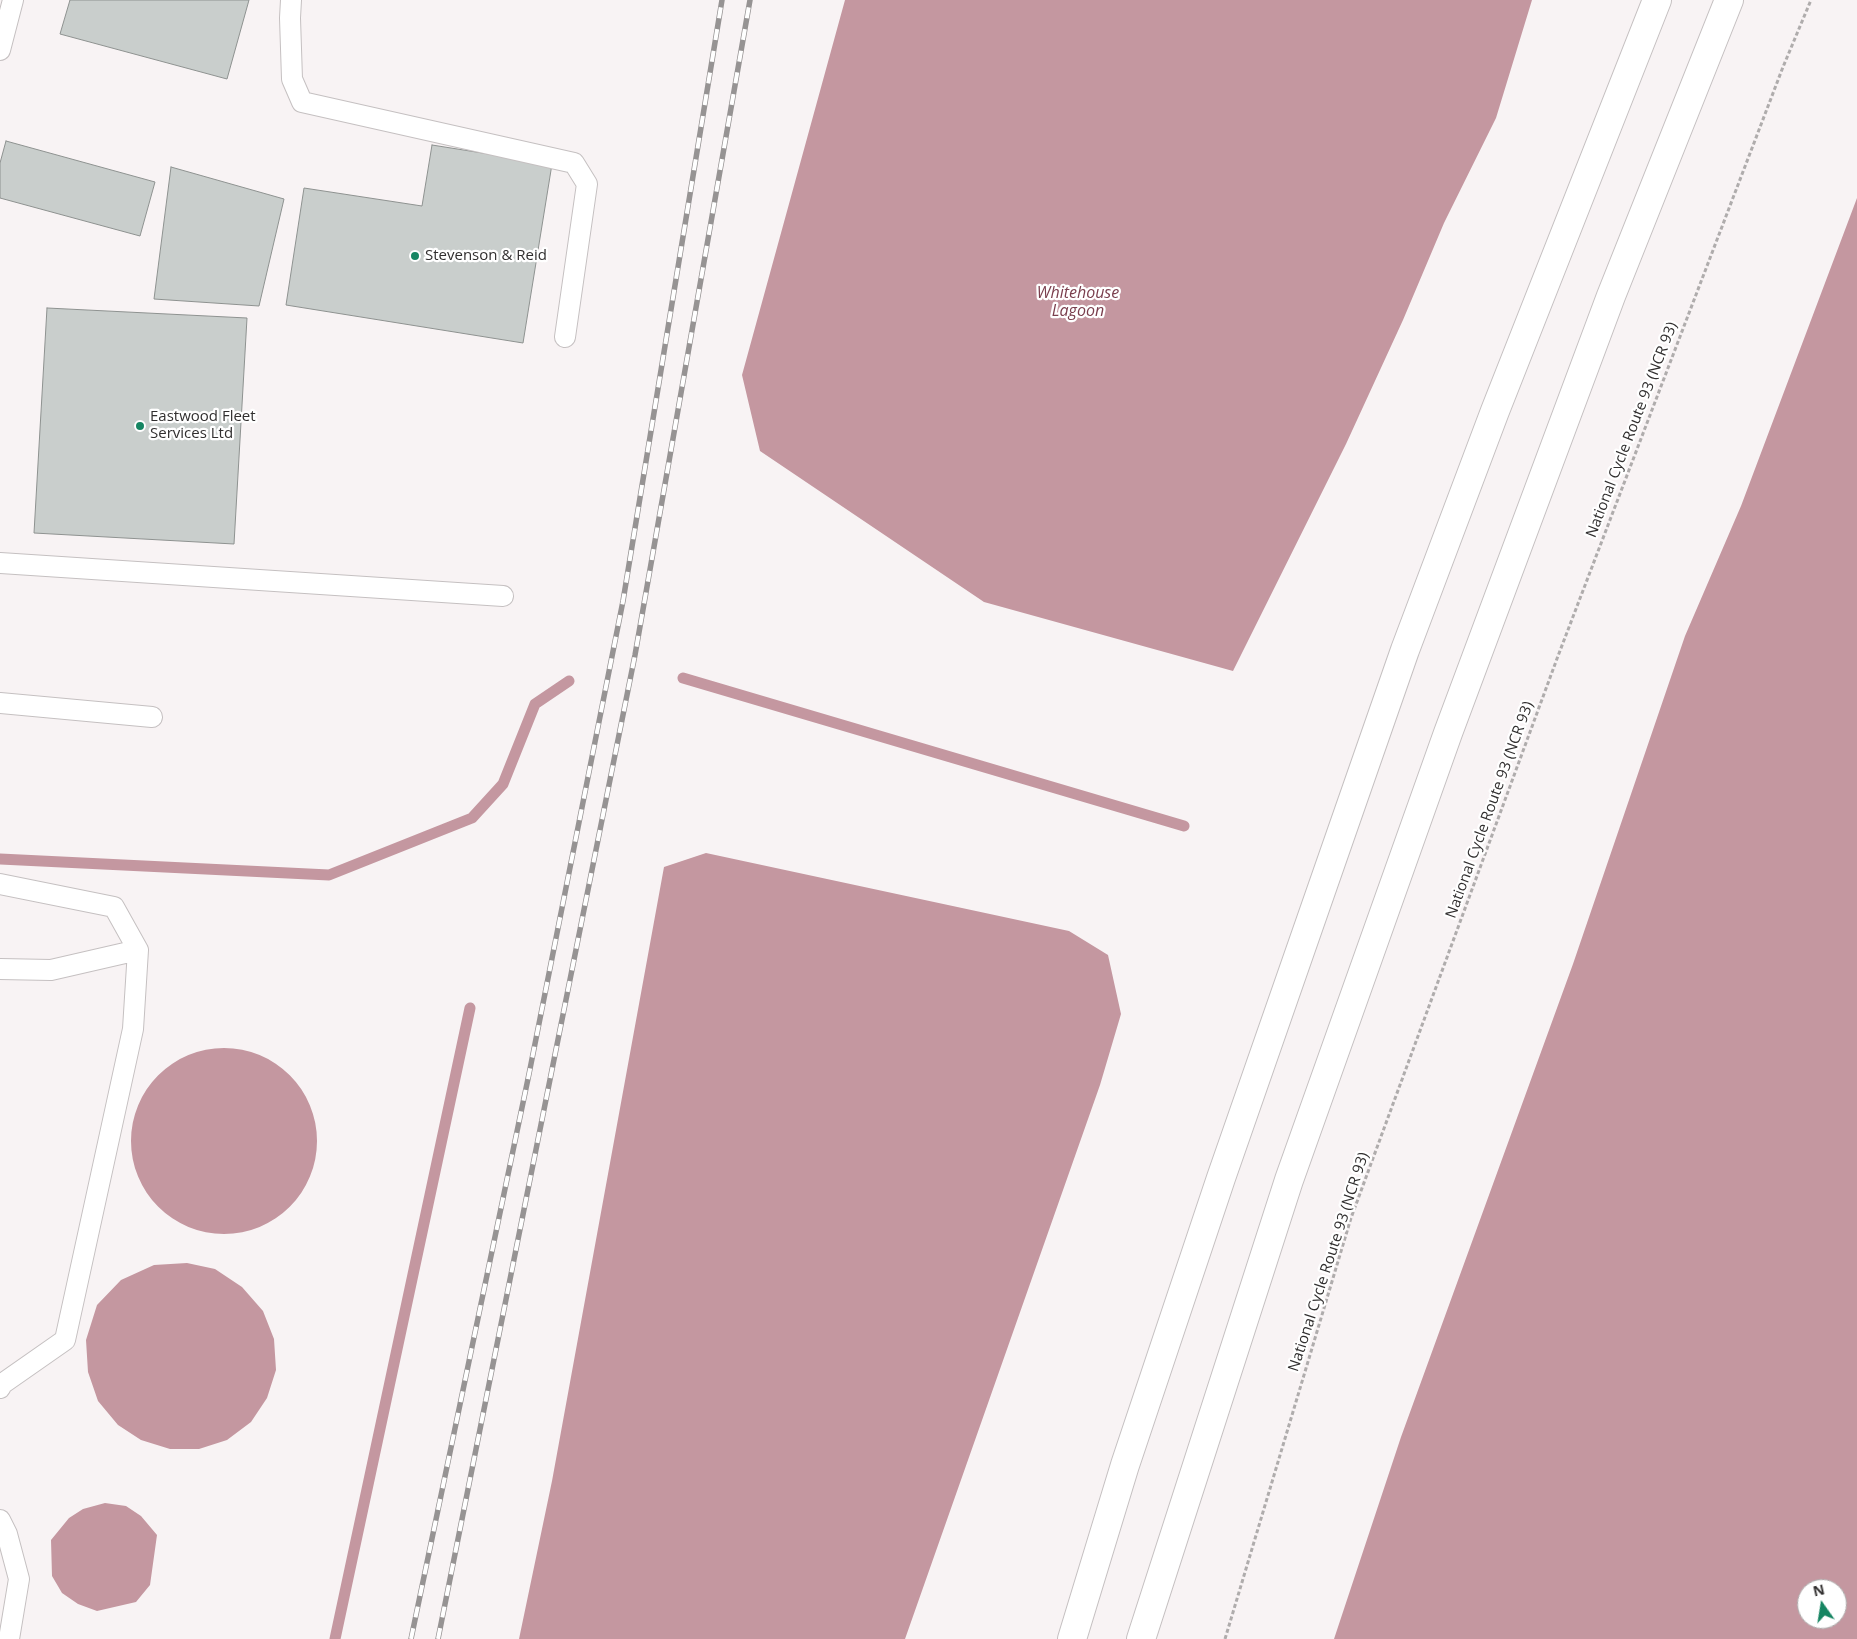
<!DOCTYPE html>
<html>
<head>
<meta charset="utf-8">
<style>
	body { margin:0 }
	#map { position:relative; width:1857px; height:1639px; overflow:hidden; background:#f8f3f4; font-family:"Open Sans",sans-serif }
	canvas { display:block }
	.north { position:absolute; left:1797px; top:1579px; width:50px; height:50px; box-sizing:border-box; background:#fff; border:1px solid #adacac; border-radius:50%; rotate:347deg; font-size:14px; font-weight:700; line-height:20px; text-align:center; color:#312f2f }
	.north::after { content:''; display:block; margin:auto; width:18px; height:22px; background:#168562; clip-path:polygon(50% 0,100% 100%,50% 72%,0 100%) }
</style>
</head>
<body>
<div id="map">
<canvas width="1857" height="1639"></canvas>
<div class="north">N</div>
</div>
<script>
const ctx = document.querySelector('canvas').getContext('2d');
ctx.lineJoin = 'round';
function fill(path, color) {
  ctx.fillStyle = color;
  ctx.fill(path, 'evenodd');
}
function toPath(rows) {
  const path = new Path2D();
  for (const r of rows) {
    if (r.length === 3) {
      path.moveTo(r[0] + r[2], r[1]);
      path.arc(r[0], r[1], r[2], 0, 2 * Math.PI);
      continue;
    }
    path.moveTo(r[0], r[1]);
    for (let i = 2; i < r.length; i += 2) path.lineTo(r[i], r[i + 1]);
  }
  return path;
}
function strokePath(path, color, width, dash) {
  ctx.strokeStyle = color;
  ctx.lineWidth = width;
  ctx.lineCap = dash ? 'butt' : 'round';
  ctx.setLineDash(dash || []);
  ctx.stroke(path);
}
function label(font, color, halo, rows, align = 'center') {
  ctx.font = font + ' "Open Sans",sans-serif';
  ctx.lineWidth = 4.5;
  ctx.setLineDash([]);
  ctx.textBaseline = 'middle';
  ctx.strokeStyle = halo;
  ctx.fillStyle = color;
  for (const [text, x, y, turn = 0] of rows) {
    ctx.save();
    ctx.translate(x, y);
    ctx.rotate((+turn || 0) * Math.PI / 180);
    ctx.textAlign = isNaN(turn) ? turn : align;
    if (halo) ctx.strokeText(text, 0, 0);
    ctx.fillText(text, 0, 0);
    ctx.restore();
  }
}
fill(toPath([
	[845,0,1532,0,1496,118,1444,223,1403,320,1346,444,1233,671,984,602,760,451,742,375],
	[1857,198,1857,1639,1334,1639,1401,1437,1573,964,1685,636,1741,506],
	[1807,1589,1837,1589,1837,1619,1807,1619],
	[706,853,1069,931,1108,955,1121,1014,1100,1085,905,1639,519,1639,552,1481,664,867],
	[224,1141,93],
	[187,1263,215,1269,242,1287,263,1311,274,1339,276,1370,267,1398,251,1422,227,1440,199,1449,170,1449,141,1440,118,1425,98,1401,88,1372,86,1340,97,1305,121,1280,154,1265],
	[105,1503,126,1506,141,1516,157,1535,150,1585,136,1602,97,1611,78,1604,62,1593,52,1576,51,1540,69,1518,83,1509]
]), '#c497a0');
strokePath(toPath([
	[683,678,1184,826],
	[0,859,329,875,472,818,503,784,535,704,569,681],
	[335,1639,470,1008]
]), '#c497a0', 11);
const building = toPath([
	[70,0,249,0,227,79,60,34,70,0],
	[6,141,155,182,140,236,0,198,0,163,6,141],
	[432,145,552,164,523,343,286,305,304,188,422,206,432,145],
	[171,167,284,199,259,306,154,299,171,167],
	[47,308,247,318,234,544,34,533,47,308]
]);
fill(building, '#c9cecc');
strokePath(building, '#8e9290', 1);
const lane = toPath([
	[291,0,290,18,292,79,302,102,574,163,587,184,565,337],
	[0,50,13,0],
	[0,563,503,596],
	[0,703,152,717],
	[0,884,114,907,138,950,133,1029,65,1340,2,1384,0,1388],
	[0,969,51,970,138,950],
	[0,1520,7,1534,19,1579,9,1639]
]);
const highway = toPath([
	[1072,1639,1125,1465,1221,1178,1405,650,1495,411,1657,0],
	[1141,1639,1289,1180,1448,733,1611,296,1729,0]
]);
strokePath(lane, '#c5c0c1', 22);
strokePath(highway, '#c5c0c1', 30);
strokePath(toPath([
	[1225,1639,1351,1218,1558,656,1783,67,1811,0]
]), '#afacac', 3, [4, 2.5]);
strokePath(lane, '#fff', 20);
strokePath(highway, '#fff', 28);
const rail = toPath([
	[411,1639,529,1074,623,601,722,0],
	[438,1639,635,655,750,0]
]);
strokePath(rail, '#969393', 5.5);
strokePath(rail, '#fff', 4, [11]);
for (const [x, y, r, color] of [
	[415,256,5,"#168562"],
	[140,426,5,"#168562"]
]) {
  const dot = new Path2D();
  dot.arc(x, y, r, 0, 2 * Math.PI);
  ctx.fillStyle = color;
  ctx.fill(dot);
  strokePath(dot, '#fff', 2);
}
label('15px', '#312f2f', '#fff', [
	["Stevenson & Reid",425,256],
	["Eastwood Fleet",150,417],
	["Services Ltd",150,434]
], 'left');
label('15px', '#312f2f', '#fff', [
	["National Cycle Route 93 (NCR 93)",1632,430,-69],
	["National Cycle Route 93 (NCR 93)",1490,810,-70],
	["National Cycle Route 93 (NCR 93)",1329,1262,-72]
]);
label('italic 16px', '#7a3e4d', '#fff', [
	["Whitehouse",1078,293],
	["Lagoon",1078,311]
]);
</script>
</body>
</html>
